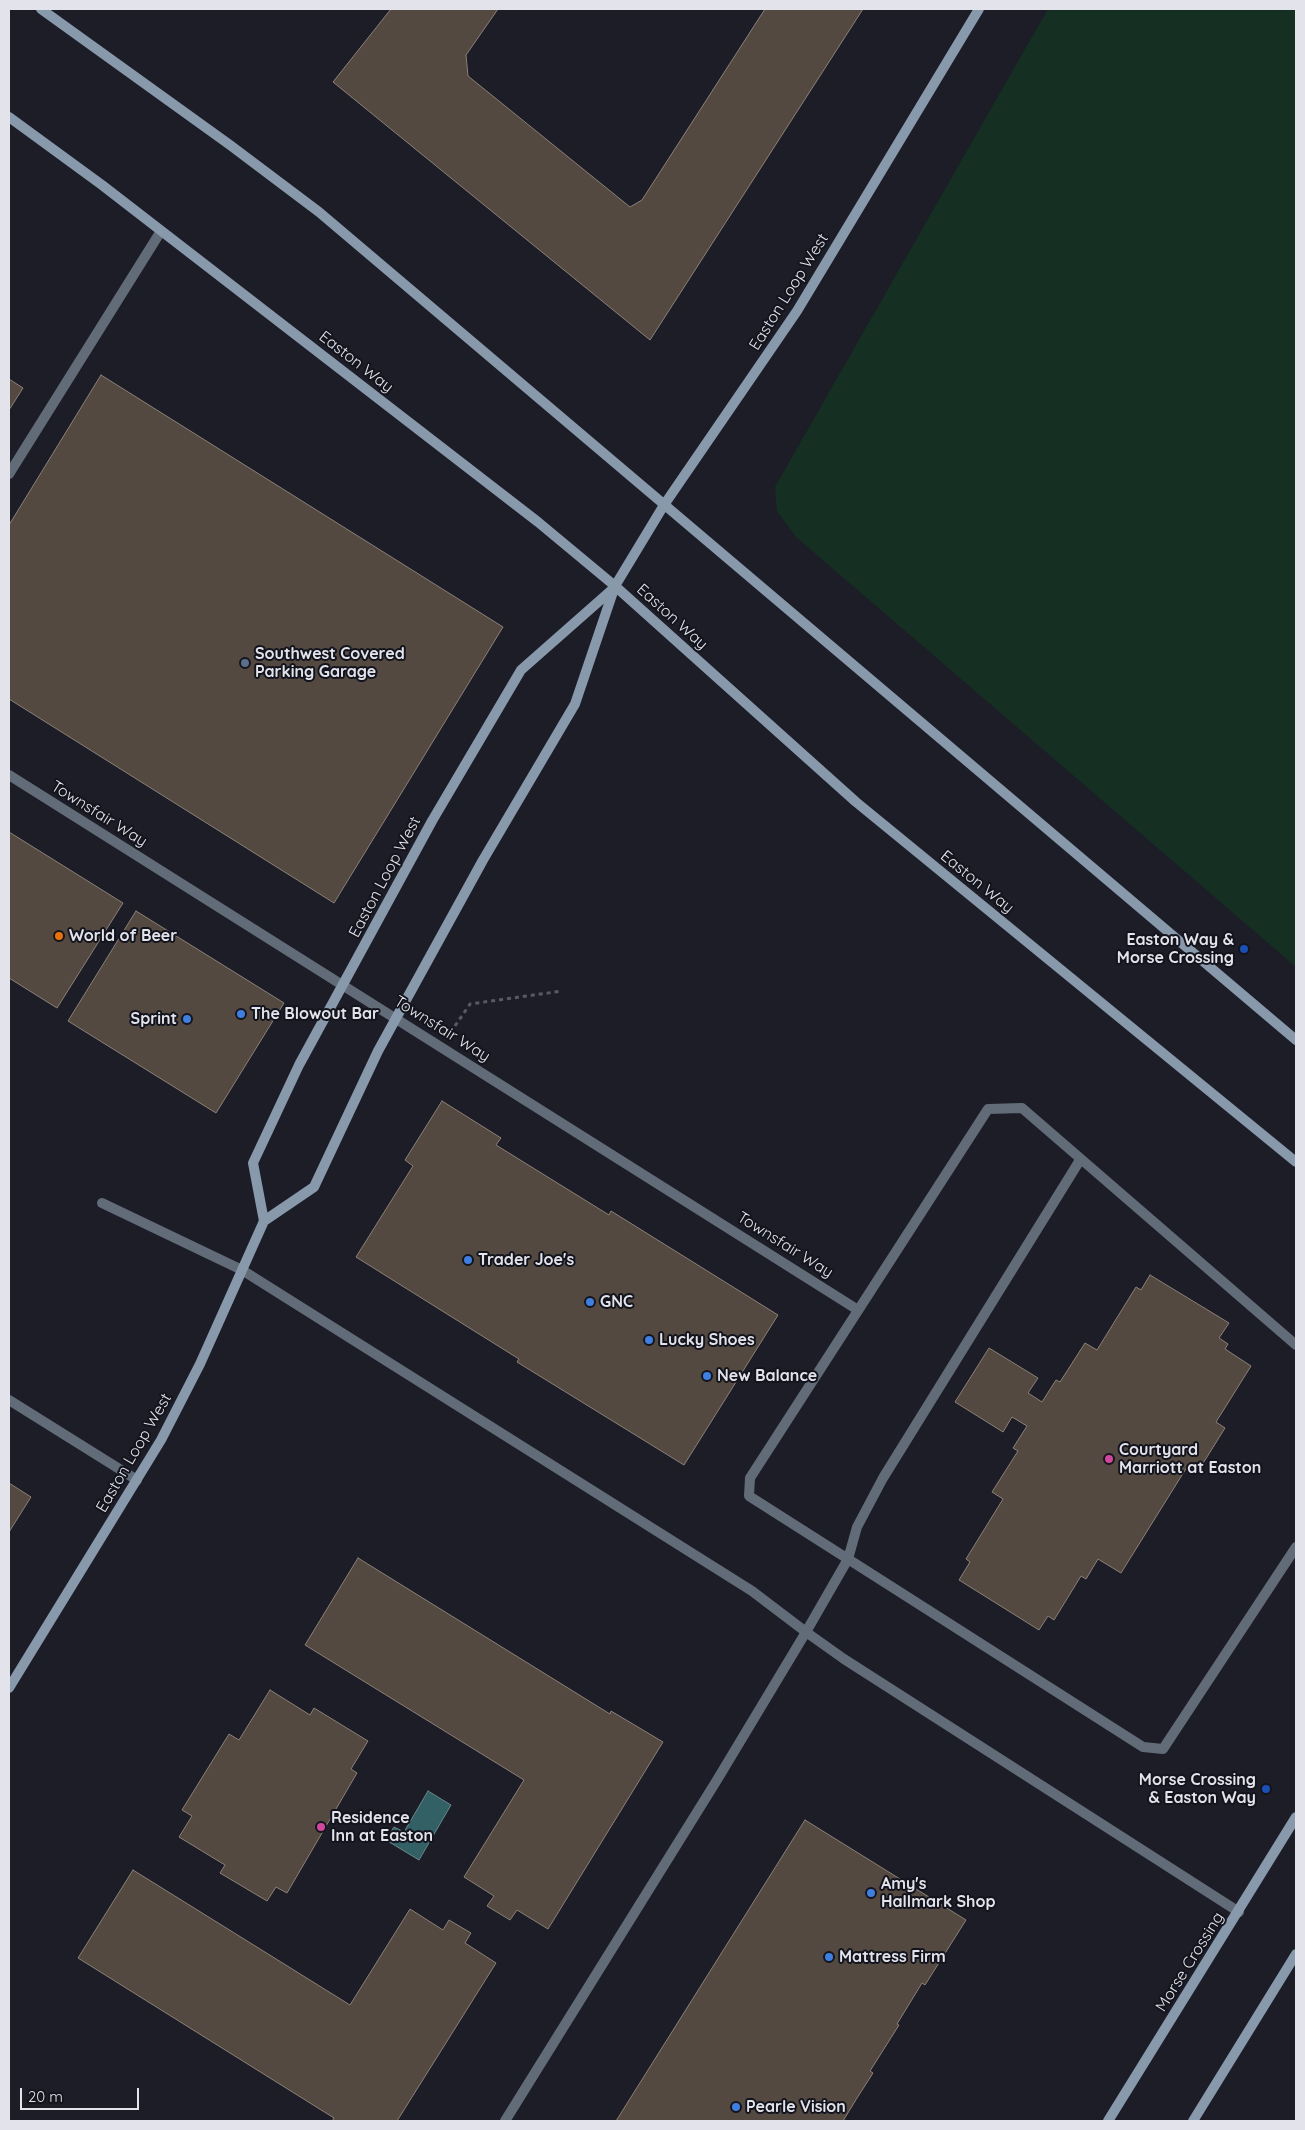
<!DOCTYPE html>
<html>
<head>
<meta charset="utf-8">
<style>
	body { margin:0 }
	#map { position:relative; width:1305px; height:2130px; overflow:hidden; background:#1c1d27; font-family:Quicksand,sans-serif }
	canvas { display:block }
	.frame { position:absolute; inset:0; border:10px solid #e3e4eb; pointer-events:none }
	.scale { position:absolute; left:20px; top:2088px; width:119px; height:22px; box-sizing:border-box; border:2px solid #e3e4eb; border-top:0; padding-left:6px; font-size:15px; line-height:18px; white-space:nowrap; color:#e3e4eb; -webkit-text-stroke:4px #13141d; paint-order:stroke }
</style>
</head>
<body>
<div id="map">
<canvas width="1305" height="2130"></canvas>
<div class="frame"></div>
<div class="scale">20 m</div>
</div>
<script>
const ctx = document.querySelector('canvas').getContext('2d');
ctx.lineJoin = 'round';
function fill(path, color) {
  ctx.fillStyle = color;
  ctx.fill(path, 'evenodd');
}
function toPath(rows) {
  const path = new Path2D();
  for (const r of rows) {
    path.moveTo(r[0], r[1]);
    for (let i = 2; i < r.length; i += 2) path.lineTo(r[i], r[i + 1]);
  }
  return path;
}
function strokePath(path, color, width, dash) {
  ctx.strokeStyle = color;
  ctx.lineWidth = width;
  ctx.lineCap = dash ? 'butt' : 'round';
  ctx.setLineDash(dash || []);
  ctx.stroke(path);
}
function label(font, color, halo, rows, align = 'center') {
  ctx.font = font + ' Quicksand,sans-serif';
  ctx.lineWidth = 4;
  ctx.setLineDash([]);
  ctx.textBaseline = 'middle';
  ctx.strokeStyle = halo;
  ctx.fillStyle = color;
  for (const [text, x, y, turn = 0] of rows) {
    ctx.save();
    ctx.translate(x, y);
    ctx.rotate((+turn || 0) * Math.PI / 180);
    ctx.textAlign = isNaN(turn) ? turn : align;
    if (halo) ctx.strokeText(text, 0, 0);
    ctx.fillText(text, 0, 0);
    ctx.restore();
  }
}
fill(toPath([
	[1048,9,1296,9,1296,967,796,537,777,511,775,487]
]), '#153022');
const water = toPath([
	[428,1791,451,1805,419,1860,386,1840,394,1827,404,1832,428,1791]
]);
fill(water, '#326064');
strokePath(water, '#67888c', 1);
const building = toPath([
	[391,9,498,9,466,55,468,76,630,207,642,200,765,9,863,9,650,340,333,82,391,9],
	[101,375,503,627,334,903,9,699,9,525,101,375],
	[9,379,23,388,9,410,9,379],
	[9,832,123,903,57,1008,9,978,9,832],
	[136,911,284,1003,216,1113,68,1021,136,911],
	[442,1101,501,1138,496,1145,609,1215,611,1211,778,1315,684,1465,517,1362,519,1359,356,1257,413,1166,405,1160,442,1101],
	[1150,1275,1229,1323,1219,1338,1228,1344,1225,1349,1251,1366,1216,1422,1225,1428,1197,1473,1187,1467,1121,1573,1098,1559,1086,1579,1081,1576,1054,1620,1048,1616,1039,1630,959,1580,970,1562,966,1559,1003,1499,992,1492,1018,1451,1013,1448,1027,1426,1012,1417,1003,1432,955,1402,989,1348,1038,1378,1028,1393,1042,1402,1056,1380,1060,1382,1085,1343,1097,1350,1136,1287,1141,1290,1150,1275],
	[9,1483,31,1497,9,1532,9,1483],
	[358,1558,610,1714,611,1711,663,1742,548,1929,517,1910,510,1920,487,1906,494,1896,464,1877,524,1780,305,1645,358,1558],
	[270,1690,310,1715,314,1708,368,1741,351,1769,357,1773,287,1893,276,1887,267,1901,220,1873,225,1865,179,1837,192,1816,182,1810,229,1734,239,1740,270,1690],
	[805,1820,966,1920,925,1985,922,1983,897,2024,899,2025,870,2071,873,2073,857,2098,843,2121,616,2121,805,1820],
	[133,1870,350,2005,410,1909,443,1930,449,1920,471,1933,465,1943,496,1963,397,2121,332,2121,334,2118,78,1958,133,1870]
]);
fill(building, '#534941');
strokePath(building, '#8c8178', 1);
strokePath(toPath([
	[455,1026,470,1004,562,991]
]), '#585963', 3, [4, 4]);
strokePath(toPath([
	[9,474,161,231],
	[1080,1160,883,1478,857,1527,848,1559,1143,1747,1163,1749,1296,1547],
	[102,1203,242,1270,752,1591,806,1632,717,1780,505,2121],
	[1239,1912,844,1659,806,1632,848,1559,749,1496,750,1478,988,1109,1022,1108,1296,1345]
]), '#626c78', 10);
strokePath(toPath([
	[9,775,858,1310],
	[9,1400,137,1480]
]), '#626c78', 10);
strokePath(toPath([
	[41,9,230,145,319,212,1296,1040],
	[9,117,102,185,538,522,615,586,856,802,1296,1162],
	[264,1221,253,1163,299,1065,432,821,521,670,614,588],
	[9,1688,161,1440,200,1364,264,1221,314,1187,378,1051,483,860,575,704,615,586,664,505,797,311,979,9],
	[1108,2121,1296,1817],
	[1193,2121,1296,1954]
]), '#8899ac', 10);
for (const [x, y, r, color] of [
	[245,663,5,"#5c6f8a"],
	[59,936,5,"#e8710a"],
	[1244,949,5,"#1a4fb4"],
	[241,1014,5,"#3f7fe0"],
	[187,1019,5,"#3f7fe0"],
	[468,1260,5,"#3f7fe0"],
	[590,1302,5,"#3f7fe0"],
	[649,1340,5,"#3f7fe0"],
	[707,1376,5,"#3f7fe0"],
	[1109,1459,5,"#d1479c"],
	[1266,1789,5,"#1a4fb4"],
	[321,1827,5,"#d1479c"],
	[871,1893,5,"#3f7fe0"],
	[829,1957,5,"#3f7fe0"],
	[736,2107,5,"#3f7fe0"]
]) {
  const dot = new Path2D();
  dot.arc(x, y, r, 0, 2 * Math.PI);
  ctx.fillStyle = color;
  ctx.fill(dot);
  strokePath(dot, '#13141d', 2);
}
label('16px', '#e3e4eb', '#13141d', [
	["Easton Loop West",789,292,-58],
	["Easton Way",356,362,38],
	["Easton Way",672,617,42],
	["Townsfair Way",99,814,32],
	["Easton Loop West",385,877,-62],
	["Easton Way",977,882,39],
	["Townsfair Way",442,1029,32],
	["Townsfair Way",785,1245,32],
	["Easton Loop West",134,1453,-60],
	["Morse Crossing",1190,1962,-58]
]);
label('bold 16px', '#e3e4eb', '#13141d', [
	["Southwest Covered",255,654],
	["Parking Garage",255,672],
	["World of Beer",69,936],
	["Easton Way &",1234,940,"right"],
	["Morse Crossing",1234,958,"right"],
	["The Blowout Bar",251,1014],
	["Sprint",177,1019,"right"],
	["Trader Joe's",478,1260],
	["GNC",600,1302],
	["Lucky Shoes",659,1340],
	["New Balance",717,1376],
	["Courtyard",1119,1450],
	["Marriott at Easton",1119,1468],
	["Morse Crossing",1256,1780,"right"],
	["& Easton Way",1256,1798,"right"],
	["Residence",331,1818],
	["Inn at Easton",331,1836],
	["Amy's",881,1884],
	["Hallmark Shop",881,1902],
	["Mattress Firm",839,1957],
	["Pearle Vision",746,2107]
], 'left');
</script>
</body>
</html>
